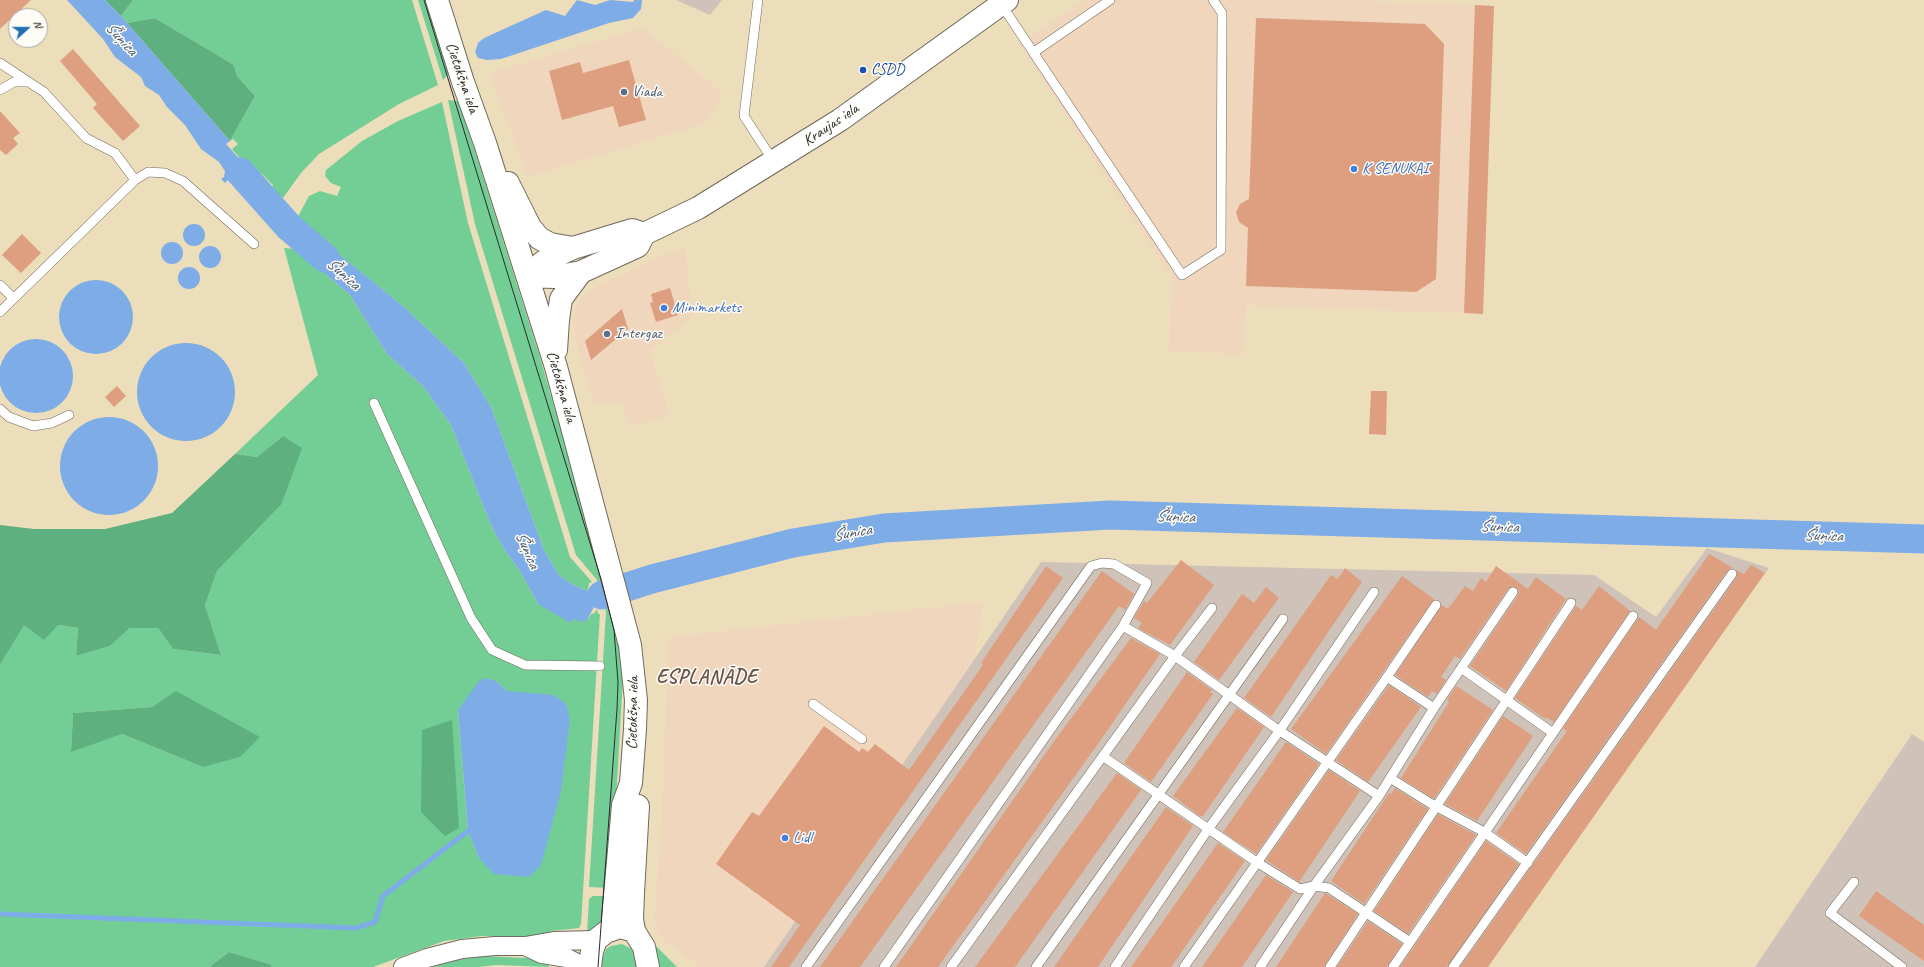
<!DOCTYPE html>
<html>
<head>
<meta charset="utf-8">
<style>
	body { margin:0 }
	#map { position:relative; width:1924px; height:967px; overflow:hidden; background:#ecdebb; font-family:Caveat,sans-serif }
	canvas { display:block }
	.north { position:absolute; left:8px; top:8px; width:40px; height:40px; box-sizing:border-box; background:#fdfcf7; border:1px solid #a9a8a5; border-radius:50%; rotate:69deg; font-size:11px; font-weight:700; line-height:16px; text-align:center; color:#2b2b2b }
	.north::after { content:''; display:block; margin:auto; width:14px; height:18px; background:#1f6fb2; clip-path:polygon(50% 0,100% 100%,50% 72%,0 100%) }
</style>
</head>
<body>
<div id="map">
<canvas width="1924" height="967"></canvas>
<div class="north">N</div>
</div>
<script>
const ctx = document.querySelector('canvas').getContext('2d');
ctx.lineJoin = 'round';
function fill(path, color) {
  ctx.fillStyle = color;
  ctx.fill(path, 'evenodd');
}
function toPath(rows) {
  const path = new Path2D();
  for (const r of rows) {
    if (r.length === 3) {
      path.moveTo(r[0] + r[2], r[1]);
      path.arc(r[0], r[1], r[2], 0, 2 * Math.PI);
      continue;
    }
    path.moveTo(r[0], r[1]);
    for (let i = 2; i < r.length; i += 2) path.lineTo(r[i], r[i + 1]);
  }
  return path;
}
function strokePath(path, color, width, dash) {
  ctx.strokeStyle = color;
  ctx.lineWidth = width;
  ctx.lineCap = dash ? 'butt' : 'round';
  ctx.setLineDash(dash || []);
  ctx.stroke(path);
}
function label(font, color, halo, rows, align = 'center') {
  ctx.font = font + ' Caveat,sans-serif';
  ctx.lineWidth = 3;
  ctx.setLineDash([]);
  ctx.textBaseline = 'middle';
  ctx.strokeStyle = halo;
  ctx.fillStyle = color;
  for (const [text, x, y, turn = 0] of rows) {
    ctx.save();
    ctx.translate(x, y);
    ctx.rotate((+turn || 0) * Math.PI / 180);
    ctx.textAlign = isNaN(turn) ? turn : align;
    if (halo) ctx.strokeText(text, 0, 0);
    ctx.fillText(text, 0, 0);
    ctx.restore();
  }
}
fill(toPath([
	[1083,0,1341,0,1494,6,1483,314,1246,305,1243,354,1169,351,1172,278,1019,44],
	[643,28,723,93,706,123,527,177,490,73],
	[685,246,692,317,650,351,669,415,630,427,622,403,593,403,575,338,573,323,575,308,585,294,596,286],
	[983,602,974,661,764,967,700,967,658,935,654,920,661,831,669,637]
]), '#f0d6bc');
fill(toPath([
	[676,0,722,0,710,15],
	[1707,548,1769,568,1480,967,764,967,1041,562,1594,575,1656,617],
	[1912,734,1924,742,1924,967,1755,967]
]), '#cec2b9');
fill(toPath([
	[133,0,412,0,438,85,399,104,319,154,301,173,283,198,280,196,274,202,270,198,273,185,261,173,255,175,232,149,238,144,233,139,230,141,255,96,237,76,234,65,155,18,127,23,121,16],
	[418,0,428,0,450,72,443,80],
	[448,100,459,101,541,361,604,579,621,647,623,677,611,888,589,887,606,612,597,580,576,555,475,224],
	[442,102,468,223,570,557,592,582,589,583,588,591,575,586,559,575,544,550,491,407,464,363,404,307,296,220,309,196,320,191,337,196,341,187,331,183,325,176,326,170,362,141,398,121],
	[284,248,296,249,350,295,387,354,423,386,451,425,491,525,504,549,520,571,538,604,573,619,587,620,592,613,594,614,597,609,598,614,600,614,581,924,579,928,571,929,550,931,550,936,482,936,444,941,373,967,270,967,271,965,229,952,209,967,0,967,0,665,24,624,58,625,78,628,76,656,110,646,130,628,158,628,173,649,221,655,205,605,217,571,281,505,283,436,257,457,235,454,318,375],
	[496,681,507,691,479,858,468,831,458,710],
	[176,692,203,767,122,734,71,751,73,713,152,707],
	[593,896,609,896,608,921,587,934,589,899],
	[649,939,677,967,657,967],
	[622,944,632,949,636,955,638,967,602,967,603,957,606,949,611,946],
	[483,956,549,959,549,967,496,965,479,967,433,967,450,961]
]), '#73ce95');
fill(toPath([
	[105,0,133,0,121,16],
	[155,18,234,65,237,76,255,96,230,141,127,23],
	[283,436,302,448,281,505,217,571,205,605,221,655,173,649,158,628,130,628,110,646,76,656,78,628,58,625,44,640,24,625,0,665,0,525,34,529,105,529,172,513,235,454,257,457],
	[176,691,260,737,240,757,203,767,122,734,71,752,73,713,152,707],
	[452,720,459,828,445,836,421,812,422,730],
	[229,952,272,965,270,967,209,967]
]), '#5eb17e');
fill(toPath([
	[67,0,105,0,121,16,230,141,226,144,271,193,270,198,264,204,258,204,233,181,228,180,225,183,221,179,224,177,225,171,219,162,201,149,185,125,167,107,159,95,145,86,141,77,115,57,103,39],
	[577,0,595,5,610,0,633,2,634,0,642,0,641,9,633,18,609,23,501,59,487,60,478,58,475,52,478,43,484,38,546,10,565,16],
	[194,235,11],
	[297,230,314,234,404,307,464,363,491,407,544,550,559,575,575,586,588,591,638,576,643,591,594,607,587,620,581,622,573,619,571,623,538,604,520,571,504,549,491,525,451,425,423,386,387,354,350,295,296,249,292,235],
	[172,253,11],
	[210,257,11],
	[189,278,11],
	[96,317,37],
	[36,376,37],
	[186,392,49],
	[109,466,49],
	[485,678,496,681,507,691,554,695,566,704,570,719,561,791,541,865,529,877,494,874,479,858,468,831,458,710,478,682]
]), '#7dace7');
fill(toPath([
	[631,576,637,595,597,609,590,588]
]), '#ecdebb');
strokePath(toPath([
	[0,914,356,928,375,922,383,896,468,831]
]), '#7dace7', 5);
strokePath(toPath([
	[240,172,289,227,325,258],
	[602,595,652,579,793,543,884,528,1110,515,1924,539]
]), '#7dace7', 29);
fill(toPath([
	[0,0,31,0,0,29],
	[1475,5,1494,6,1483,314,1464,313],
	[1256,18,1425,24,1444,44,1436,279,1416,292,1246,286,1248,228,1239,222,1236,212,1240,204,1249,199],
	[73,49,140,126,123,141,93,108,97,104,60,61],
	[629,60,646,120,619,127,613,106,562,120,549,71,580,62,583,73],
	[0,111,20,133,13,138,18,144,6,155,0,150],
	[22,234,41,253,21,273,2,255],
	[670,288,678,315,656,322,650,303,653,302,651,294],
	[622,309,628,329,591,360,585,341],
	[117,386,126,396,114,407,105,397],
	[1371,391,1387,391,1386,435,1369,434],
	[1709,554,1733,568,1727,571,1526,854,1496,833,1567,731,1563,728,1639,617,1656,630],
	[1181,560,1214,585,1170,645,1138,628,1142,623,1134,618,1144,601,1147,603],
	[1751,565,1765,573,1488,967,1460,967,1737,577,1736,570,1744,574],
	[1046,566,1063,578,789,967,771,967,800,925,716,864,752,812,759,816,824,726,859,752,862,748,868,752,875,744,909,770,983,665,981,663],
	[1496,566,1528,589,1536,577,1566,599,1506,691,1470,666,1518,595,1519,590,1514,586,1508,589,1460,659,1455,656,1441,677,1446,680,1437,694,1432,691,1428,697,1395,675,1442,605,1448,609,1465,586,1473,591,1481,578,1486,582],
	[1345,568,1362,582,1271,717,1244,698,1331,575,1338,579],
	[1102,571,1134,594,1125,610,1119,606,860,967,820,967],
	[1402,576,1434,599,1326,754,1291,729],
	[1599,586,1630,611,1554,722,1546,717,1545,719,1515,698,1576,606,1582,610],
	[1266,587,1279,598,1219,680,1194,662,1242,594,1254,603],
	[1131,638,1160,654,1100,741,938,967,896,967,1055,740],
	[1187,672,1212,690,1210,692,1213,694,1151,782,1124,763],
	[1389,685,1421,707,1368,782,1336,760],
	[1456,686,1493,710,1434,799,1401,778,1449,702,1447,700],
	[1237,708,1264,727,1203,816,1200,816,1173,796],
	[1503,716,1533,736,1477,821,1445,804],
	[1286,742,1319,764,1256,854,1223,832],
	[1329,770,1360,791,1299,882,1266,860],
	[1117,773,1141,790,1015,967,975,967],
	[1395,788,1428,809,1364,904,1331,881,1389,793,1391,794],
	[1166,807,1193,826,1098,967,1054,967],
	[1438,814,1476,835,1408,934,1374,911],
	[1486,841,1519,864,1447,967,1400,967],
	[1218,843,1245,861,1171,967,1131,967],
	[1266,875,1293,892,1242,967,1202,967],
	[1876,891,1924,925,1924,961,1859,916],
	[1325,893,1358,914,1324,967,1276,967],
	[1368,921,1402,944,1387,967,1337,967]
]), '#dd9f7f');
const service = toPath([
	[758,0,744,116,774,162],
	[1001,4,1182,275,1221,250,1222,13,1213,0],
	[1034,52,1110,0],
	[0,63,44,92,86,138,115,153,135,180,148,172,165,173,183,181,254,244],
	[0,90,14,82,28,82],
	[0,285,13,298],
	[0,312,135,180],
	[374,403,471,618,492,650,525,665,600,666],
	[0,409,9,417,33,426,52,423,69,415],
	[1123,626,1175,656,1274,727,1379,796],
	[1461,668,1553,733],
	[1387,677,1436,605],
	[813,704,862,739],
	[1104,757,1258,863,1300,889,1314,886,1329,888,1410,942],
	[1390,778,1430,803,1484,832,1528,863],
	[1854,882,1830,913,1902,967],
	[806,967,1091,566,1102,563,1114,564,1147,583,1123,626,884,967],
	[951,967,1175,656,1212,608],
	[1036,967,1283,619],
	[1115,967,1209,828,1280,730,1374,592],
	[1184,967,1387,677,1434,708],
	[1260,967,1314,886,1379,796,1434,708,1513,592],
	[1330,967,1571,603],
	[1393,967,1633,616],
	[1453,967,1732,574]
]);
const minor = toPath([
	[525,946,542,954,567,958,585,967],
	[403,967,427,958,462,949,495,946,525,946,554,941,596,940]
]);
const tertiary = toPath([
	[437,0,463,82,485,143,556,367,630,645,636,700,635,729,631,783,623,805,612,929],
	[508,183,530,227,539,238,550,244,573,248],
	[527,276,554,277,581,272,638,246,644,234,698,208,840,120,1007,0],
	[527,276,543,262,573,248,632,230,644,234],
	[556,350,558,320,561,299,581,272],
	[634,931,632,919,633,893,638,806],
	[590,967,592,951,596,940,606,932,620,927,634,931,644,947,648,967]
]);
strokePath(service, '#6f6a5d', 10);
strokePath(minor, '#6f6a5d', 20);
strokePath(tertiary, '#6f6a5d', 24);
strokePath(service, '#fff', 9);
strokePath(minor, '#fff', 18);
strokePath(tertiary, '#fff', 22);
strokePath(toPath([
	[424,0,601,579,614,630,618,682,617,709,598,967]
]), '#2b2b2b', 1);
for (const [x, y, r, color] of [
	[863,70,4,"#1a4fb4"],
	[624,92,4,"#5c6f8a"],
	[1354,169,4,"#3f7fe0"],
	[664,308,4,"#3f7fe0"],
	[607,334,4,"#5c6f8a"],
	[785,838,4,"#3f7fe0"]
]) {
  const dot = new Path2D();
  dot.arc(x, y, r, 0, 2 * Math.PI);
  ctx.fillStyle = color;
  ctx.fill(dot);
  strokePath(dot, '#fdfcf7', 1.5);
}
label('16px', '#164399', '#fdfcf7', [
	["CSDD",871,70]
], 'left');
label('16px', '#2b2b2b', '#fdfcf7', [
	["Cietokšņa iela",462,78,71],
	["Kraujas iela",831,125,-34],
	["Cietokšņa iela",561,387,74],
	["Cietokšņa iela",633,713,-89]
]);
label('16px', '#4e5e75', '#fdfcf7', [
	["Viada",632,92],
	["Intergaz",615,334]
], 'left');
label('16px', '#366cbe', '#fdfcf7', [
	["K SENUKAI",1362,169],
	["Minimarkets",672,308],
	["Lidl",793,838]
], 'left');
label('italic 17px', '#48586d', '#fdfcf7', [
	["Šuņica",121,39,48],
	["Šuņica",343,274,42],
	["Šuņica",1175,517,2],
	["Šuņica",1499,527,2],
	["Šuņica",852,533,-10],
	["Šuņica",1823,536,2],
	["Šuņica",527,550,67]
]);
ctx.letterSpacing = '1px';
label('bold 20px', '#695448', '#fdfcf7', [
	["ESPLANĀDE",707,678]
]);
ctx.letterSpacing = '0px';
</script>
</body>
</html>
